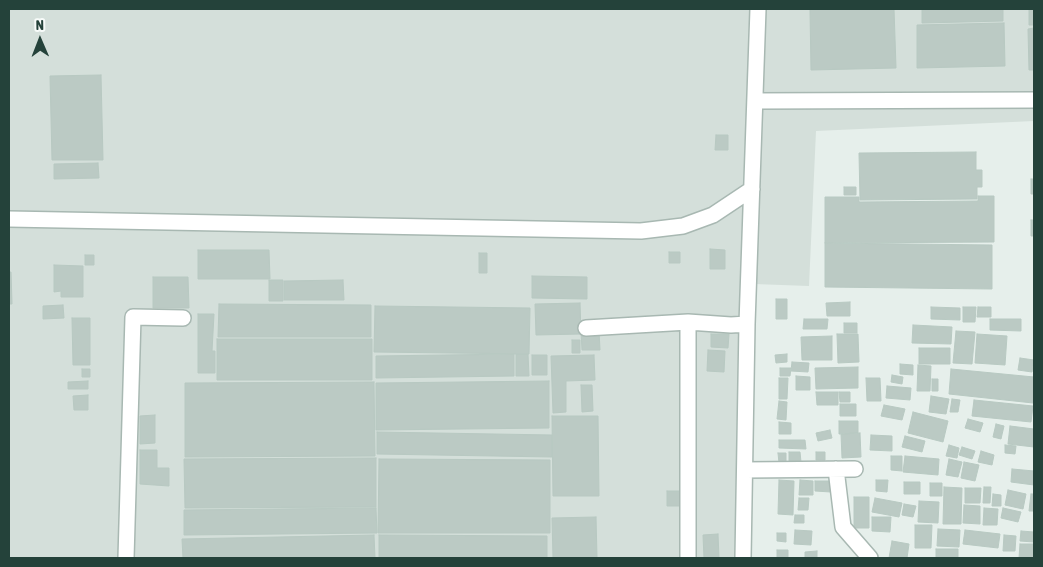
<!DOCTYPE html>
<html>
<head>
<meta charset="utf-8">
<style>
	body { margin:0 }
	#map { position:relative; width:1043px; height:567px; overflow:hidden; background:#e6efeb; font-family:"Asap Condensed",sans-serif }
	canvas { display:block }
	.frame { position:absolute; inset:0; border:10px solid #24423a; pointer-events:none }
	.north { position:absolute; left:15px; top:15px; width:50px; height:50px; -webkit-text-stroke:4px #f7fbf9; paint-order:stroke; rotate:359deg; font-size:14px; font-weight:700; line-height:20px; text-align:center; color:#24423a }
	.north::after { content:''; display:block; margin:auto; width:18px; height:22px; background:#24423a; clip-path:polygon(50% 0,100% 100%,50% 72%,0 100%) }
</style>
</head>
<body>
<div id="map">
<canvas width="1043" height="567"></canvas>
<div class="frame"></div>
<div class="north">N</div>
</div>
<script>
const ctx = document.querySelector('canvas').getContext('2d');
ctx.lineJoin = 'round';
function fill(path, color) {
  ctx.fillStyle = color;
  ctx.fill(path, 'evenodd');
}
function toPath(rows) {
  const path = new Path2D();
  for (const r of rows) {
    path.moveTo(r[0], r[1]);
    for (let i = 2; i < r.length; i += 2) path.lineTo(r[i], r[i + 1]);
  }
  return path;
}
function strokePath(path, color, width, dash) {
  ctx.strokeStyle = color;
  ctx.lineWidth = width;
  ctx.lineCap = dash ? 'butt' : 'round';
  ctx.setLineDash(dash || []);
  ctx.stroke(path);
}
fill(toPath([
	[9,9,1034,9,1034,121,816,131,809,286,754,284,743,558,9,558]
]), '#d4dfda');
const building = toPath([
	[810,9,894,9,896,68,811,70,810,9],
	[922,9,1003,9,1003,21,922,23,922,9],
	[1029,9,1034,9,1034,25,1029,25,1029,9],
	[1004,23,1005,66,917,68,917,25,1004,23],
	[1034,28,1034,70,1029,70,1028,29,1034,28],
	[101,75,103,160,52,160,50,76,101,75],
	[716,135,728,135,728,150,715,150,716,135],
	[976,152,976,170,982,170,982,187,977,187,977,199,860,200,859,153,976,152],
	[98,163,99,178,54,179,54,164,98,163],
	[1031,179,1034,179,1034,194,1031,194,1031,179],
	[844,187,856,187,856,195,844,195,844,187],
	[978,196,994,196,994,242,825,243,825,197,859,197,859,202,978,201,978,196],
	[1031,220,1034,220,1034,236,1031,236,1031,220],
	[825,243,992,245,992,289,825,287,825,243],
	[710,249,725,250,725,269,710,269,710,249],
	[198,250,269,250,270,279,198,279,198,250],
	[669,252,680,252,680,263,669,263,669,252],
	[479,253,487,253,487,273,479,273,479,253],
	[85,255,94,255,94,265,85,265,85,255],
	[54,265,83,266,83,297,61,297,61,291,54,292,54,265],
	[9,272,11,272,12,304,9,304,9,272],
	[532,276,587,277,587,299,532,298,532,276],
	[153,277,188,277,189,308,153,308,153,277],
	[269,280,283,280,283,301,269,301,269,280],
	[343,280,344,300,284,300,284,281,343,280],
	[776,299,787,299,787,319,776,319,776,299],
	[850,302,850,316,827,316,826,303,850,302],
	[580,303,581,334,536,335,535,304,580,303],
	[219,304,371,305,371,337,218,337,219,304],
	[63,305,64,318,43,319,43,306,63,305],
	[375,306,530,308,529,354,374,352,375,306],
	[931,307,960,308,960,320,931,319,931,307],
	[963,307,976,307,975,322,963,322,963,307],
	[978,307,991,307,991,317,977,317,978,307],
	[198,314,214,314,212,351,215,351,215,373,198,373,198,314],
	[72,318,90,318,90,365,73,365,72,318],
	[804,319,828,319,827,329,803,329,804,319],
	[990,319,1021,319,1021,331,990,330,990,319],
	[844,323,857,323,857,333,844,333,844,323],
	[913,325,952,327,951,344,912,343,913,325],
	[599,331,600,350,582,350,581,332,599,331],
	[956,331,975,332,972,364,953,363,956,331],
	[711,334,729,334,728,348,711,347,711,334],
	[837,334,858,334,859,362,838,363,837,334],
	[977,334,1007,336,1005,365,975,363,977,334],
	[832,336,832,360,802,360,801,337,832,336],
	[217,339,372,339,372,380,217,380,217,339],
	[572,340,580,340,580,353,572,353,572,340],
	[919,348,950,348,950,364,919,364,919,348],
	[708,350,725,351,724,372,707,371,708,350],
	[514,354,514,376,376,378,376,356,514,354],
	[516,354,528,354,529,376,516,376,516,354],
	[787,354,787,362,776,363,775,355,787,354],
	[532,355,547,355,547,375,532,375,532,355],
	[594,355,595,380,566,381,566,412,553,413,551,356,594,355],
	[1020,358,1034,360,1032,372,1018,370,1020,358],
	[792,362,809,363,808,372,791,371,792,362],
	[900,364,913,365,913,375,900,374,900,364],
	[918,365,931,366,930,391,917,391,918,365],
	[858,367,858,388,816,389,815,368,858,367],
	[780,368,791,368,790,376,780,376,780,368],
	[82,369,90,369,90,377,82,377,82,369],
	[951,369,1034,377,1033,403,949,394,951,369],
	[892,375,903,377,902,384,891,382,892,375],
	[796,376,810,377,810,390,796,390,796,376],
	[779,378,788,378,787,399,779,399,779,378],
	[866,378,880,378,881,401,867,401,866,378],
	[932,379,938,379,938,391,932,391,932,379],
	[88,381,88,389,68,389,68,382,88,381],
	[549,381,549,428,376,430,376,383,549,381],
	[374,382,375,456,185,457,185,383,374,382],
	[581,385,592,385,593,411,582,412,581,385],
	[887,386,911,388,910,400,886,398,887,386],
	[816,392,838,392,838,405,817,405,816,392],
	[839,392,850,392,850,402,840,402,839,392],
	[88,395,88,410,74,410,73,396,88,395],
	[931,396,949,399,946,414,929,412,931,396],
	[952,399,960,400,958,412,950,412,952,399],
	[974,400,1033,406,1031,422,972,416,974,400],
	[779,401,787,402,786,420,777,419,779,401],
	[840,404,856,404,856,416,840,416,840,404],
	[884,405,905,409,902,420,881,416,884,405],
	[913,412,948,421,943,442,908,433,913,412],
	[155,415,155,443,140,444,140,416,155,415],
	[552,416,598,416,599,496,553,496,552,416],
	[968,419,983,423,980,432,965,428,968,419],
	[839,421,858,421,858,433,839,434,839,421],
	[779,422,791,423,791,434,779,434,779,422],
	[996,424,1004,426,1001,439,993,437,996,424],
	[1010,426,1034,429,1034,447,1008,444,1010,426],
	[830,430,832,438,818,441,816,433,830,430],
	[377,432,552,435,552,457,377,454,377,432],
	[860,433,861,457,842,458,841,434,860,433],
	[871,435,892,436,892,451,870,450,871,435],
	[905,436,925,441,922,452,902,447,905,436],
	[779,440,805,440,806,449,779,448,779,440],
	[949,445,959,448,957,458,946,456,949,445],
	[1005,445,1016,446,1015,454,1005,453,1005,445],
	[962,447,975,451,972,459,959,455,962,447],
	[140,450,157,450,157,468,169,468,169,486,140,484,140,450],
	[981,451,994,455,992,465,978,462,981,451],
	[789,452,800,452,801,462,789,462,789,452],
	[816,452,825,452,825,460,816,460,816,452],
	[778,453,786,453,786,463,779,463,778,453],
	[891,456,902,456,902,471,891,470,891,456],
	[905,456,939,459,938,475,903,472,905,456],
	[376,458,376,507,185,508,184,459,376,458],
	[379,459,550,460,550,533,378,533,379,459],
	[949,459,962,462,958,477,946,475,949,459],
	[964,462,979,465,975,481,961,478,964,462],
	[1012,469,1034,471,1034,485,1011,482,1012,469],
	[779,480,794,481,793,515,778,514,779,480],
	[800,480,813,481,813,495,799,495,800,480],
	[876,480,888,480,887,492,876,491,876,480],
	[815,481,831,481,831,492,815,491,815,481],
	[904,482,920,482,920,494,904,494,904,482],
	[930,483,942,483,942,496,930,496,930,483],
	[944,487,962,488,961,524,943,524,944,487],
	[984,487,991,487,990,503,983,503,984,487],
	[965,488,981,488,980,503,965,503,965,488],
	[1008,490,1026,494,1023,509,1005,505,1008,490],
	[667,491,682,491,682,506,667,506,667,491],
	[993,494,1001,495,1001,506,992,506,993,494],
	[1031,494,1034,494,1034,511,1029,511,1031,494],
	[854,497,869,497,869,528,854,528,854,497],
	[799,498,809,498,808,510,798,510,799,498],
	[875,498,902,503,899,517,872,512,875,498],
	[919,501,939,502,938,523,918,522,919,501],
	[904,504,916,506,913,517,902,515,904,504],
	[964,505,980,506,980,524,963,523,964,505],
	[376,508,377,533,184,535,184,510,376,508],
	[984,508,998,509,997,525,983,525,984,508],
	[1003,508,1021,512,1018,522,1001,518,1003,508],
	[795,515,804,515,804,523,794,523,795,515],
	[596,517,597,558,553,558,552,518,596,517],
	[872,517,891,517,890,532,872,531,872,517],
	[915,525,932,525,931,548,915,548,915,525],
	[938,529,960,530,959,547,937,546,938,529],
	[795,530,812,531,811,545,794,544,795,530],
	[965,530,1000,534,998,548,963,544,965,530],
	[1021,531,1034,532,1034,542,1020,541,1021,531],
	[777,533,786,533,786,542,777,541,777,533],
	[718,534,719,558,704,558,703,535,718,534],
	[374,535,375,558,183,558,182,539,374,535],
	[379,535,547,536,547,558,379,558,379,535],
	[1004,535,1016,536,1015,551,1003,551,1004,535],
	[892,541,909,544,907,558,889,558,892,541],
	[1020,544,1034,544,1034,558,1019,558,1020,544],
	[936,549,958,549,958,558,936,558,936,549],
	[777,550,788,550,788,558,777,558,777,550],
	[817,551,817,557,805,558,805,552,817,551]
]);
fill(building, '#bbcac4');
strokePath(building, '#b8c9c2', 1);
const minor = toPath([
	[755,101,1034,100],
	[9,219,641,231,683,226,713,215,752,189],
	[688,322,688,558],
	[586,328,688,322,731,325,747,324],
	[836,469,843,527,870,558],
	[745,470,855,469],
	[126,558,133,317,183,318],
	[743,558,747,324,758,9]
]);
strokePath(minor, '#a8b8b2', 18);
strokePath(minor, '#fff', 15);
</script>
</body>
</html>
